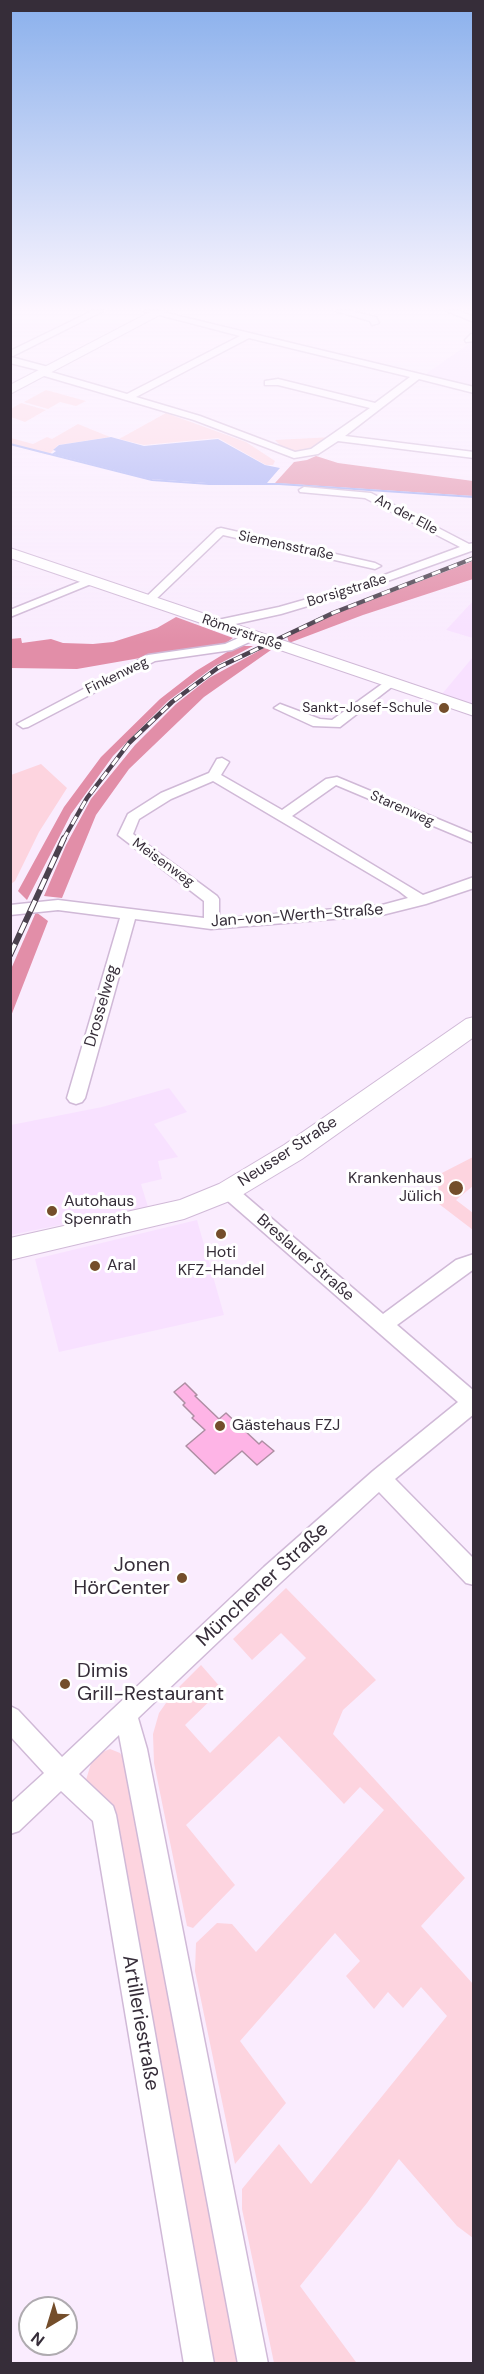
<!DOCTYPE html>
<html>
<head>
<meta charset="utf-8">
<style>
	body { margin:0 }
	#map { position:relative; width:484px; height:2374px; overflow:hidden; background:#faecfe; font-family:"DM Sans",sans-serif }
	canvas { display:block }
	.frame { position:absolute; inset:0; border:12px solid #362d39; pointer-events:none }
	.north { position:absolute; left:18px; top:2296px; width:60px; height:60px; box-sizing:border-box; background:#fff; border:2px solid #afabb0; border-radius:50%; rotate:218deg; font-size:16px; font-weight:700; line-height:24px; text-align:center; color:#362d39 }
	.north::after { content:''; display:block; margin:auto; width:21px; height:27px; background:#744e2b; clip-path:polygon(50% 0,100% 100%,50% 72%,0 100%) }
</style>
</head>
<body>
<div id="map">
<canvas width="484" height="2374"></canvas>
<div class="frame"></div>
<div class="north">N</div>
</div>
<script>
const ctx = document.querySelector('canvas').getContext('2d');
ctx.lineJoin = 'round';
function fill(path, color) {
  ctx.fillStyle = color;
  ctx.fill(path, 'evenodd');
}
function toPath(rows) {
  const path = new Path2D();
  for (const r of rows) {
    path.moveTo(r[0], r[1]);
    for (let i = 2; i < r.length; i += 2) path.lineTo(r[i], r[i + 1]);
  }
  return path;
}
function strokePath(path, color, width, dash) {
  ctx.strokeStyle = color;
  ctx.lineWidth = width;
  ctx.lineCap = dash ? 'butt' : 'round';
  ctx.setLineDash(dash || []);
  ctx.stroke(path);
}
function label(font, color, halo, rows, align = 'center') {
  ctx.font = font + ' "DM Sans",sans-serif';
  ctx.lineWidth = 6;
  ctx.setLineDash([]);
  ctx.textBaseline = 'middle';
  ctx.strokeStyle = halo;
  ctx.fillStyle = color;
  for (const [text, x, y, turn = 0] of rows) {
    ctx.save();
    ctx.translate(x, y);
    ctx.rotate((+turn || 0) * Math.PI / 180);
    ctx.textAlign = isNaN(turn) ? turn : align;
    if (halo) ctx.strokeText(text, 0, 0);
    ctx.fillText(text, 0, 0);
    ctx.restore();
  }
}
fill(toPath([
	[473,341,473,388,421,377],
	[473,601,473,638,446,630],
	[473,657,473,705,442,694],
	[169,1088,187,1112,154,1124,178,1157,158,1161,162,1179,141,1184,148,1207,11,1235,11,1125,102,1107],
	[197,1220,224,1315,59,1352,35,1259]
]), '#f8e1ff');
fill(toPath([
	[46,390,86,401,76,406,60,402,48,409,24,402],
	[21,403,46,410,25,422,11,417,11,409],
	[166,413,246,442,275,461,273,465,266,465,218,438,144,445,119,439],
	[78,424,110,437,58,445,49,455,11,445,11,438,33,444,47,437,52,439],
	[333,437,303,454,281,450,282,447,275,440],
	[41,764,67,788,39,832,15,881,11,884,11,775],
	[473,1157,473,1186,456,1200,473,1213,473,1230,439,1204,438,1175],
	[286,1588,376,1680,343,1710,333,1734,465,1878,421,1926,473,1984,473,2238,457,2226,399,2159,367,2203,300,2286,356,2362,354,2363,274,2363,242,2209,242,2189,279,2144,311,2184,447,2016,421,1987,403,2008,388,1992,374,2009,346,1976,360,1961,335,1933,240,2041,286,2103,235,2164,195,1971,196,1943,217,1923,232,1924,256,1952,384,1810,360,1787,344,1804,279,1736,186,1825,235,1885,193,1928,187,1926,154,1763,153,1734,159,1713,173,1693,201,1665,222,1689,185,1725,210,1753,306,1658,281,1633,252,1660,233,1639],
	[110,1749,120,1753,128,1764,242,2363,214,2363,117,1824,86,1780,92,1760,100,1753]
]), '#fdd4df');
fill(toPath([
	[316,456,338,463,473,481,473,496,275,483,294,462,307,460],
	[473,561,473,579,363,615,289,643,287,636,335,614],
	[176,617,233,638,226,643,77,669,11,668,10,639,21,638,22,643,51,639,63,643,93,644,113,642,157,628],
	[237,646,253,646,215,666,168,701,113,756,71,814,27,900,18,891,64,807,101,757,160,699,196,671],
	[264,648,271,650,204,697,129,769,96,815,62,898,44,896,66,845,91,799,135,745,176,704,209,678],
	[36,912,48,921,11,1016,11,969]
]), '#e28ea8');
fill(toPath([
	[111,437,144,446,218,439,265,465,280,468,267,483,206,483,150,479,52,454,56,451,53,450,59,445]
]), '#9da9f3');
strokePath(toPath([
	[10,444,152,480,209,484,279,484,474,497]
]), '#9da9f3', 2);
const building = toPath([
	[185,1383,197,1395,195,1396,219,1419,226,1413,259,1444,262,1441,274,1451,257,1465,242,1451,215,1474,186,1446,205,1430,192,1418,194,1416,183,1405,185,1403,174,1392,185,1383]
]);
fill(building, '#feb4e6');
strokePath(building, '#ae8ea3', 1.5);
const minor = toPath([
	[92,311,103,311,11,357,52,368,51,372,127,394,240,336,144,311,158,311,474,387,474,393,419,379,345,436,474,452,474,458,338,441,318,454,294,458,194,420,41,375,42,371,10,363,10,351,92,311],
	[249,338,410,377,375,403,278,379,265,381,265,385,278,385,370,408,311,449,295,452,200,416,136,397,249,338],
	[336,311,350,311,376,317,379,323,372,325,370,321,336,311],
	[447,311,459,311,474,317,474,322,447,311],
	[471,334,474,334,474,341,466,342,465,340,471,334],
	[304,487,371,493,469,544,474,543,474,550,368,588,281,614,217,628,213,627,213,621,279,607,360,584,460,547,365,498,300,492,299,490,304,487],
	[221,528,375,563,381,566,375,569,223,535,153,602,145,602,145,598,217,529,221,528],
	[92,577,98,580,96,582,10,617,10,610,92,577],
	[252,632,256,633,256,639,232,650,155,661,28,727,23,728,17,724,148,655,225,644,252,632],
	[389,679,395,683,393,686,340,727,313,726,274,708,280,704,320,719,332,720,389,679],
	[222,758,229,762,221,775,282,810,326,779,337,777,474,834,474,843,336,785,292,816,423,895,474,877,474,888,426,904,382,915,211,929,135,919,85,1098,82,1102,76,1104,70,1102,67,1098,120,918,58,910,10,915,10,905,58,900,204,918,204,901,118,835,128,814,161,793,209,773,217,759,222,758],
	[213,781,399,891,408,898,382,905,219,919,219,899,217,896,133,834,139,819,171,799,213,781],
	[228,1184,234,1186,383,1314,456,1260,474,1254,474,1269,397,1325,474,1391,474,1414,395,1479,474,1559,474,1585,466,1583,379,1492,280,1583,138,1718,147,1749,268,2364,238,2364,119,1735,79,1774,113,1806,116,1815,214,2364,184,2364,93,1821,61,1791,19,1831,10,1834,10,1804,44,1773,10,1736,10,1706,18,1710,62,1757,264,1567,373,1471,458,1402,222,1196,219,1191,222,1186,228,1184]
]);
const secondary = toPath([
	[152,311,167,311,10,394,10,385,152,311],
	[10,548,474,705,474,716,10,558,10,548],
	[474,1017,474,1037,302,1159,237,1198,184,1219,10,1260,10,1238,180,1200,219,1184,284,1145,466,1019,474,1017]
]);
strokePath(minor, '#d0b9d7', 3);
strokePath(secondary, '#d0b9d7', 2);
fill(minor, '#fff');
fill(secondary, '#fff');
const railFar1 = toPath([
	[63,840,87,798,129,743,172,702,219,667,333,613,474,558]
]);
const rail = toPath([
	[10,955,64,838]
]);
strokePath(railFar1, '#4b414e', 4.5);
strokePath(rail, '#4b414e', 6);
strokePath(railFar1, '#fff', 3, [9]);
strokePath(rail, '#fff', 4, [12]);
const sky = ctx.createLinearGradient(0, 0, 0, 643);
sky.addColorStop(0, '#8ab0ec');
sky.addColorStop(0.48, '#fdf6ff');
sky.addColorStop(1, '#fdf6ff00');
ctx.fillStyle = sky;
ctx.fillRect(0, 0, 484, 643);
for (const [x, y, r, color] of [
	[444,708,6,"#744e2b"],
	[456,1188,8,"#744e2b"],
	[52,1211,6,"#744e2b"],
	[221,1234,6,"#744e2b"],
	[95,1266,6,"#744e2b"],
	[220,1426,6,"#744e2b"],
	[182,1578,6,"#744e2b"],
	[65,1684,6,"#744e2b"]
]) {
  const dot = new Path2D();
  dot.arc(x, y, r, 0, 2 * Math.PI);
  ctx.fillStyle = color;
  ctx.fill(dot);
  strokePath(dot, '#fff', 2);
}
label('14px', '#362d39', '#fff', [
	["An der Elle",406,515,28],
	["Siemensstraße",286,546,12],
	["Borsigstraße",347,591,-17],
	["Römerstraße",242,633,19],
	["Finkenweg",117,676,-26],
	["Starenweg",402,809,24],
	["Meisenweg",163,863,36]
]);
label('14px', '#362d39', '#fff', [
	["Sankt-Josef-Schule",432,708]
], 'right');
label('16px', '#362d39', '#fff', [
	["Jan-von-Werth-Straße",297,916,-4],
	["Drosselweg",102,1006,-74],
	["Neusser Straße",288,1152,-33],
	["Breslauer Straße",305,1258,41]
]);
label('16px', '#362d39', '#fff', [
	["Krankenhaus",442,1179,"right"],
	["Jülich",442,1197,"right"],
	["Autohaus",64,1202],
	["Spenrath",64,1220],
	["Hoti",221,1253,"center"],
	["KFZ-Handel",221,1271,"center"],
	["Aral",107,1266],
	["Gästehaus FZJ",232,1426]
], 'left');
label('20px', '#362d39', '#fff', [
	["Jonen",170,1566],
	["HörCenter",170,1589],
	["Dimis",77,1672,"left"],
	["Grill-Restaurant",77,1695,"left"]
], 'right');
label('20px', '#362d39', '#fff', [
	["Münchener Straße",263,1585,-43],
	["Artilleriestraße",140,2023,80]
]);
</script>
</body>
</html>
